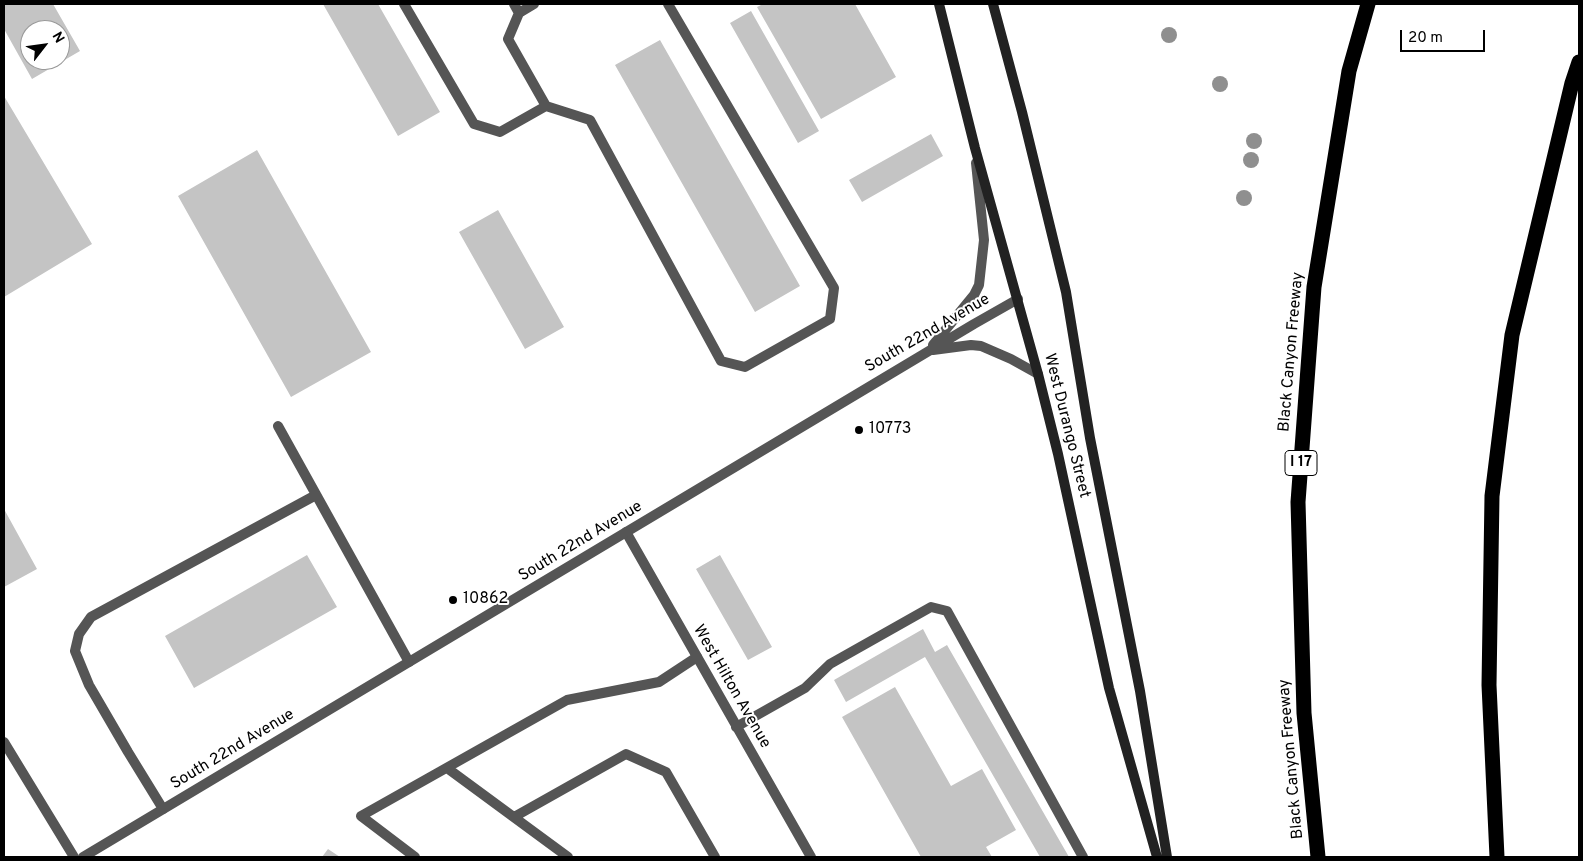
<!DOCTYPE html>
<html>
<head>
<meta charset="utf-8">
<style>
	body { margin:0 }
	#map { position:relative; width:1583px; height:861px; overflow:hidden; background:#fff; font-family:Overpass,sans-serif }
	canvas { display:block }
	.frame { position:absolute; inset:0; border:5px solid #000; pointer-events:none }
	.north { position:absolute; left:20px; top:20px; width:50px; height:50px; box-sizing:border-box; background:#fff; border:1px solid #999; border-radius:50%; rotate:60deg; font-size:14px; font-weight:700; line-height:20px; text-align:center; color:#000 }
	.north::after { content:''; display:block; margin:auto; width:18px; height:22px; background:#000; clip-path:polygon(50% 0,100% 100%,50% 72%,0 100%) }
	.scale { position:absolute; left:1400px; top:30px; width:85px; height:22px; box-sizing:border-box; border:2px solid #000; border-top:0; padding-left:6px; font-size:15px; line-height:18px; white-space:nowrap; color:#000; -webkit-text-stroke:4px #fff; paint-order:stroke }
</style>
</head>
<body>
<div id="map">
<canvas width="1583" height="861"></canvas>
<div class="frame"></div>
<div class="north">N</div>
<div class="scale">20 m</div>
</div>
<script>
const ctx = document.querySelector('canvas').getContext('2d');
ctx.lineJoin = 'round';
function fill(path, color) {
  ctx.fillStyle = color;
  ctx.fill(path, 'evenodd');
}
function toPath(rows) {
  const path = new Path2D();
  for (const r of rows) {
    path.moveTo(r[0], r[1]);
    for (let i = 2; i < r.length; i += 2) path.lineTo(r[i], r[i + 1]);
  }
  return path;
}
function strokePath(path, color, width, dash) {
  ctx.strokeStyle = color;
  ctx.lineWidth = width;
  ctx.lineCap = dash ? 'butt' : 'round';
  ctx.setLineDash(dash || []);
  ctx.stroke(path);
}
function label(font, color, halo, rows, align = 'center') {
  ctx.font = font + ' Overpass,sans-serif';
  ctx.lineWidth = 4;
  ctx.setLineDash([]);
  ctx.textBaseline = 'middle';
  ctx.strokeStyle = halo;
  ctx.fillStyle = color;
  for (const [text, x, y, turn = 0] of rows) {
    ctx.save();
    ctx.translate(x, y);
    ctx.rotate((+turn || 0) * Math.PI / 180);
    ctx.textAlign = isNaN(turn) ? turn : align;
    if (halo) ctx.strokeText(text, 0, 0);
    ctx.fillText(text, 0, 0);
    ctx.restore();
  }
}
fill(toPath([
	[4,4,53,4,80,51,32,79,4,29],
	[30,30,60,30,60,60,30,60],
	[323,4,378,4,440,112,398,136],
	[763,4,855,4,896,77,821,119,757,7],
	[751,11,819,131,798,143,730,23],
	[660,40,800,286,755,312,615,65],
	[4,96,92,244,4,297],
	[931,134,943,156,862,202,849,180],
	[257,150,371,352,291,397,178,196],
	[498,210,564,327,525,349,459,232],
	[4,509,37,569,4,587],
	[307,555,337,607,194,688,165,636],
	[720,555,772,647,748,660,696,569],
	[923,629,935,652,947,645,1069,857,1040,857,925,657,846,702,834,680],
	[895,687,951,786,982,769,1016,830,986,847,992,857,921,857,842,717],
	[328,849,340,857,322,857]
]), '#c4c4c4');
strokePath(toPath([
	[404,4,474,124,500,132,546,106,590,120,721,361,745,367,830,319,834,288,668,4],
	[514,4,519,13,534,4],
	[519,13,508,39,546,106],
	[278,426,409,662],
	[736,727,805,688,830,664,931,607,947,611,1083,857],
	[4,742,74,857],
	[447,768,568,857],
	[163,809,128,752,89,685,75,651,79,634,91,617,316,495],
	[514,817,626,754,666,772,715,857],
	[415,857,361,816,567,700,659,682,697,657]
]), '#555', 10);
strokePath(toPath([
	[626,532,811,857]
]), '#555', 10);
strokePath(toPath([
	[933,345,974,295,979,285,984,240,976,163],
	[933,350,971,345,981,346,1011,359,1038,374],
	[83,857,974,324,1018,299]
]), '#555', 10);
strokePath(toPath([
	[939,4,975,148,1038,374,1058,454,1109,688,1157,857],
	[993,4,1022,112,1066,292,1090,438,1140,691,1167,857]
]), '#222', 10);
strokePath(toPath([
	[1318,857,1304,713,1298,502,1314,287,1349,71,1368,4],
	[1497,857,1489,685,1492,496,1512,335,1572,83,1579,62]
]), '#000', 15);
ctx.fillStyle = '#8f8f8f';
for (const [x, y] of [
	[1169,35],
	[1220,84],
	[1254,141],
	[1251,160],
	[1244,198]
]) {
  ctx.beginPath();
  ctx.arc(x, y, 8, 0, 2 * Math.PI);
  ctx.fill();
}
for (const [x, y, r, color] of [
	[859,430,5,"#000"],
	[453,600,5,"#000"]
]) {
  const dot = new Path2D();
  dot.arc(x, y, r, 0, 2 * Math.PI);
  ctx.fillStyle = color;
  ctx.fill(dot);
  strokePath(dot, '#fff', 2);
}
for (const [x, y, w] of [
	[1301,463,32]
]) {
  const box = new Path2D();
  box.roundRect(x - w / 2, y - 12.5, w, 25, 4);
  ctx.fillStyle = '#fff';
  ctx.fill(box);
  strokePath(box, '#000', 1);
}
label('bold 15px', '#000', null, [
	["I 17",1301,463]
]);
label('16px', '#000', '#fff', [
	["South 22nd Avenue",928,334,-30],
	["Black Canyon Freeway",1292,352,-85],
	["West Durango Street",1066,426,76],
	["South 22nd Avenue",581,542,-31],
	["West Hilton Avenue",731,687,60],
	["South 22nd Avenue",233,750,-31],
	["Black Canyon Freeway",1292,759,-95]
]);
label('16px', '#000', '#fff', [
	["10773",869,430],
	["10862",463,600]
], 'left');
</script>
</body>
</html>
